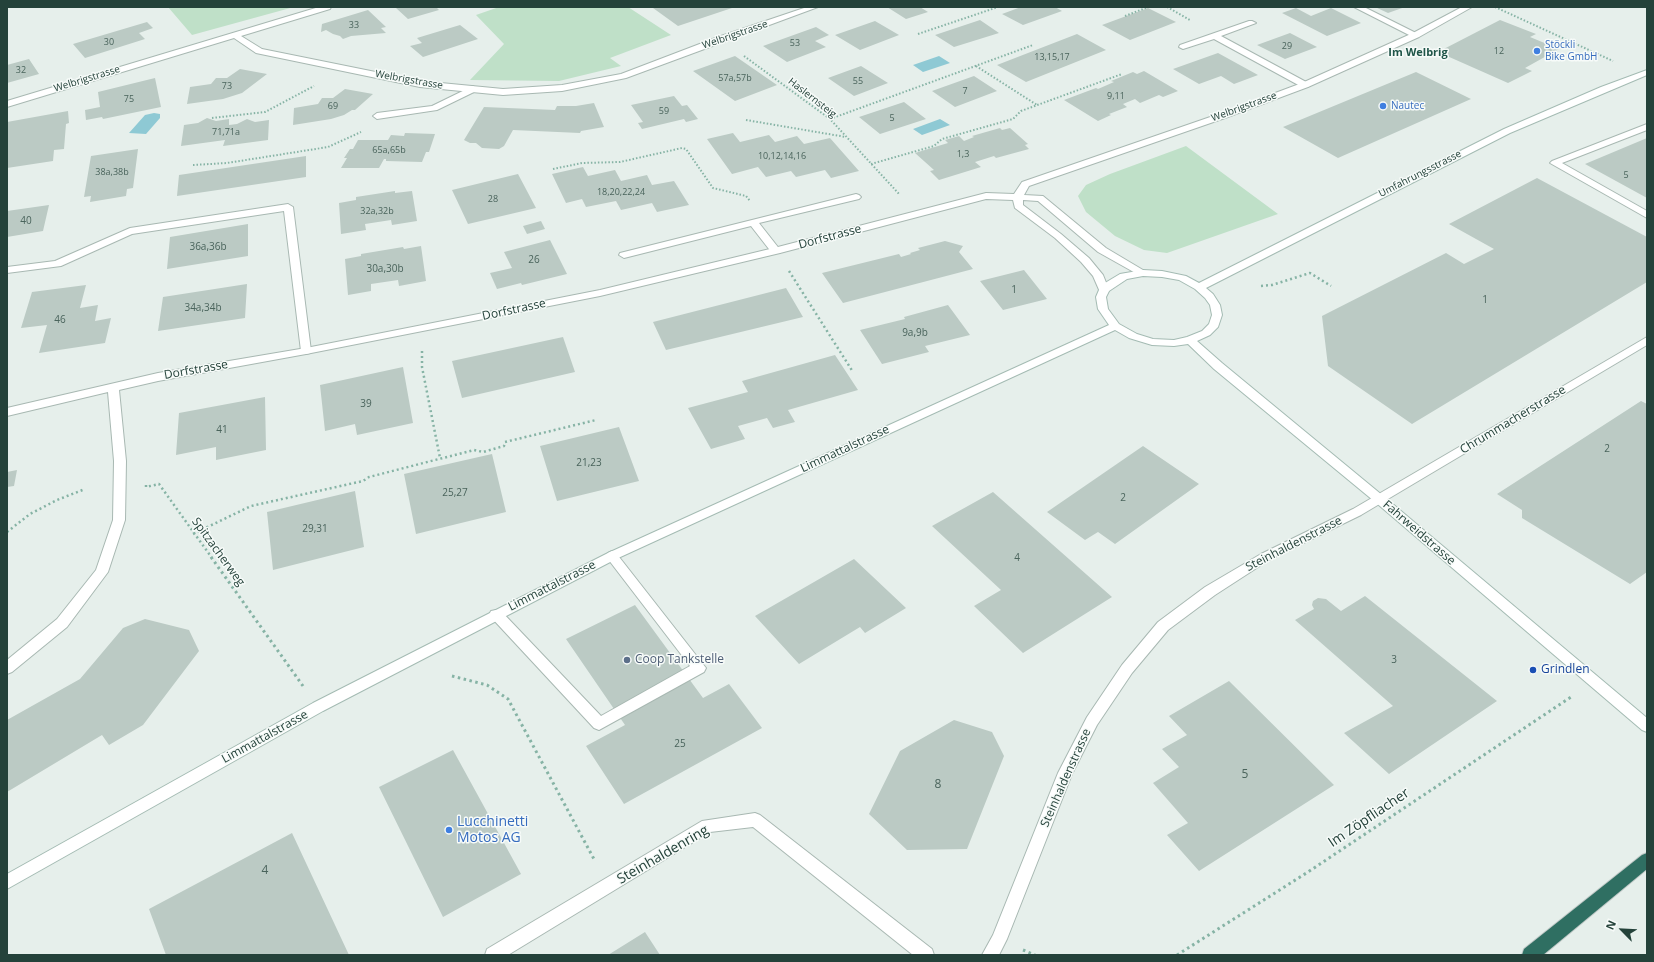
<!DOCTYPE html>
<html>
<head>
<meta charset="utf-8">
<style>
	body { margin:0 }
	#map { position:relative; width:1654px; height:962px; overflow:hidden; background:#e6efeb; font-family:"Open Sans",sans-serif }
	canvas { display:block }
	.frame { position:absolute; inset:0; border:8px solid #24423a; pointer-events:none }
	.north { position:absolute; left:1602px; top:910px; width:40px; height:40px; -webkit-text-stroke:3px #f7fbf9; paint-order:stroke; rotate:294deg; font-size:11px; font-weight:700; line-height:16px; text-align:center; color:#24423a }
	.north::after { content:''; display:block; margin:auto; width:14px; height:18px; background:#24423a; clip-path:polygon(50% 0,100% 100%,50% 72%,0 100%) }
</style>
</head>
<body>
<div id="map">
<canvas width="1654" height="962"></canvas>
<div class="frame"></div>
<div class="north">N</div>
</div>
<script>
const ctx = document.querySelector('canvas').getContext('2d');
ctx.lineJoin = 'round';
function fill(path, color) {
  ctx.fillStyle = color;
  ctx.fill(path, 'evenodd');
}
function toPath(rows) {
  const path = new Path2D();
  for (const r of rows) {
    path.moveTo(r[0], r[1]);
    for (let i = 2; i < r.length; i += 2) path.lineTo(r[i], r[i + 1]);
  }
  return path;
}
function strokePath(path, color, width, dash) {
  ctx.strokeStyle = color;
  ctx.lineWidth = width;
  ctx.lineCap = dash ? 'butt' : 'round';
  ctx.setLineDash(dash || []);
  ctx.stroke(path);
}
function label(font, color, halo, rows, align = 'center') {
  ctx.font = font + ' "Open Sans",sans-serif';
  ctx.lineWidth = 3;
  ctx.setLineDash([]);
  ctx.textBaseline = 'middle';
  ctx.strokeStyle = halo;
  ctx.fillStyle = color;
  for (const [text, x, y, turn = 0] of rows) {
    ctx.save();
    ctx.translate(x, y);
    ctx.rotate((+turn || 0) * Math.PI / 180);
    ctx.textAlign = isNaN(turn) ? turn : align;
    if (halo) ctx.strokeText(text, 0, 0);
    ctx.fillText(text, 0, 0);
    ctx.restore();
  }
}
fill(toPath([
	[168,7,294,7,192,35],
	[499,7,628,7,671,35,610,58,621,66,559,81,470,80,504,44,476,15],
	[1186,146,1278,214,1167,253,1144,250,1115,236,1086,212,1078,196,1086,185,1110,174]
]), '#bfe0c8');
fill(toPath([
	[939,56,950,63,923,72,913,65],
	[154,113,160,114,160,118,146,134,129,133,145,115],
	[940,119,950,125,922,135,913,129]
]), '#8ec9d4');
fill(toPath([
	[398,7,440,7,437,8,439,10,408,19,396,8],
	[656,7,735,7,678,26,653,8],
	[887,7,920,7,928,12,906,19],
	[1021,7,1055,7,1062,11,1023,25,1002,14],
	[1375,7,1405,7,1388,13],
	[1148,8,1176,22,1130,40,1102,25],
	[1296,8,1311,16,1331,8,1361,23,1327,36,1282,13],
	[368,10,386,27,381,28,386,33,351,36,343,39,340,36,333,34,326,30,321,32,322,24],
	[980,20,999,33,954,47,935,35],
	[1500,20,1536,34,1530,37,1559,49,1525,68,1532,71,1508,83,1438,52],
	[875,21,899,35,860,50,835,35],
	[147,22,153,28,139,33,145,39,85,58,73,44],
	[460,25,478,39,423,57,410,46,422,43,417,38],
	[816,27,829,35,815,41,826,47,787,62,763,46],
	[1290,33,1317,47,1285,59,1257,45],
	[1077,34,1106,50,1026,82,997,65],
	[1218,53,1258,75,1234,84,1221,76,1199,84,1173,69],
	[735,56,777,85,735,101,693,71],
	[29,59,39,74,7,83,7,65],
	[861,66,888,83,854,96,828,78],
	[240,69,267,74,242,93,223,99,187,104,190,87,211,84,216,78,227,78],
	[1144,71,1178,91,1163,97,1159,95,1140,103,1135,99,1123,104,1127,107,1109,114,1111,115,1098,121,1064,100,1096,88,1098,89,1114,82,1111,81,1133,72,1137,74],
	[1416,72,1471,99,1338,158,1283,127],
	[974,76,997,91,955,107,932,91],
	[155,78,161,107,103,119,102,117,86,120,85,110,100,107,98,92],
	[345,89,373,94,355,110,352,110,344,115,331,119,293,125,294,108,318,104,322,98,333,98],
	[674,96,682,106,687,105,698,119,686,122,684,119,642,129,638,123,643,122,631,105],
	[904,102,926,119,880,134,859,117],
	[594,103,604,127,581,131,580,133,513,130,504,146,499,149,482,148,476,143,470,143,464,140,484,107,555,110,557,106,576,106],
	[68,111,69,123,66,124,64,149,54,150,53,161,7,168,7,122],
	[207,118,216,121,229,119,229,125,237,124,247,119,255,122,269,120,268,140,223,146,225,140,181,146,184,125,198,123],
	[1000,128,1002,130,1010,128,1028,144,1025,145,1029,149,996,158,994,156,975,162,981,167,939,180,930,171,934,170,915,153,948,143,945,140,959,136,964,141,974,137,972,136],
	[405,133,435,134,429,152,426,152,422,162,386,161,386,159,384,159,379,168,341,168,347,158,344,158,350,149,353,149,358,140,388,140,391,135,404,136],
	[733,133,740,142,769,135,775,142,797,136,804,144,830,138,859,171,831,178,825,170,796,177,791,171,766,177,758,167,732,174,707,139],
	[1647,138,1647,198,1585,164],
	[138,149,133,188,127,189,126,196,90,202,91,196,84,197,91,156],
	[306,156,306,177,177,196,179,175],
	[583,167,588,176,615,170,621,181,647,175,652,185,674,181,689,205,657,212,652,203,621,210,616,201,586,207,582,199,566,203,552,174],
	[518,174,536,208,468,224,452,190],
	[1537,178,1647,237,1647,282,1412,424,1328,366,1322,316,1446,253,1464,264,1494,249,1449,224],
	[395,191,395,193,412,191,417,221,392,225,391,220,365,224,366,230,341,234,339,203,356,200,356,197],
	[49,205,43,231,7,237,7,211],
	[541,221,545,229,527,234,523,226],
	[248,224,248,256,167,269,170,237],
	[550,240,567,274,522,285,521,283,497,289,490,273,512,268,504,252],
	[945,241,963,246,959,252,973,269,843,303,822,273,899,254,901,257,911,254,910,253,920,250,918,248],
	[421,246,426,281,399,286,398,280,371,284,371,291,348,295,345,259,361,256,361,254,403,247,404,249],
	[1024,270,1047,299,1003,310,980,281],
	[247,284,245,318,158,331,163,297],
	[86,285,80,308,98,305,95,321,111,318,105,343,39,353,47,325,21,328,32,292],
	[786,288,803,317,666,350,653,322],
	[948,305,970,335,925,346,929,352,882,364,860,330,905,319,904,317],
	[563,337,575,372,462,398,452,361],
	[835,355,858,390,788,410,795,422,773,428,767,418,738,426,745,439,711,449,688,408,748,392,742,381],
	[403,367,413,423,357,435,355,424,325,431,320,385],
	[265,397,266,450,216,460,216,447,176,455,179,413],
	[1641,401,1647,404,1647,572,1630,584,1522,518,1522,510,1497,494],
	[619,427,639,481,557,501,540,446],
	[1143,446,1199,484,1115,544,1098,532,1085,540,1047,512],
	[492,454,506,512,416,534,404,474],
	[17,470,14,486,7,487,7,472],
	[355,491,364,547,273,570,267,512],
	[993,492,1112,597,1023,653,974,606,1001,590,932,526],
	[854,559,906,608,865,633,860,627,799,664,755,616],
	[1365,596,1497,701,1389,774,1344,733,1393,706,1295,620,1314,609,1312,605,1313,601,1318,598,1326,599,1341,611],
	[635,605,703,698,729,684,762,728,624,804,586,746,625,725,566,639],
	[145,619,189,630,199,651,143,725,109,745,102,735,7,792,7,720,80,679,123,628],
	[1229,681,1334,785,1199,871,1167,835,1188,823,1153,783,1179,767,1162,749,1187,735,1169,716],
	[954,720,992,732,1004,756,967,849,907,850,869,814,900,751],
	[453,750,521,874,443,917,379,787],
	[292,833,349,955,166,955,149,909],
	[645,932,660,955,608,955]
]), '#bbcac4');
const lane = toPath([
	[1354,7,1364,7,1420,35,1416,37,1413,37,1354,7],
	[1249,21,1252,21,1256,23,1221,36,1308,83,1309,85,1308,87,1302,87,1214,39,1183,49,1179,47,1180,45,1249,21],
	[473,86,477,89,476,91,437,110,377,119,373,116,377,113,432,106,473,86],
	[1647,124,1647,130,1562,163,1647,211,1647,218,1550,163,1552,161,1647,124],
	[856,194,859,195,861,197,859,199,759,223,781,251,780,253,772,253,751,226,624,258,619,255,620,253,856,194],
	[288,204,293,207,311,351,310,353,306,354,302,353,301,351,284,211,132,234,61,266,7,273,7,267,55,261,130,228,288,204],
	[612,551,616,553,706,668,704,672,599,730,594,728,489,615,491,611,496,610,501,611,601,716,690,666,608,559,606,556,608,553,612,551]
]);
const street = toPath([
	[319,7,331,7,330,9,241,36,262,49,420,81,503,89,562,85,621,74,718,37,807,7,818,7,626,78,562,91,503,95,420,87,256,53,234,38,7,107,7,101,319,7],
	[1462,7,1472,7,1419,37,1308,87,1225,118,1029,186,1024,195,1043,196,1106,248,1148,273,1143,276,1139,275,1098,252,1038,201,1023,200,1023,205,1061,234,1089,258,1103,275,1109,290,1108,292,1100,292,1093,276,1081,262,1055,238,1015,208,1013,200,986,199,780,253,600,296,306,354,158,381,119,390,126,461,125,520,108,572,67,627,12,672,7,674,7,660,57,619,96,570,113,520,114,461,108,392,7,416,7,408,158,373,306,348,600,290,774,248,986,193,1014,194,1022,182,1219,114,1302,83,1413,33,1462,7],
	[1647,337,1647,345,1361,515,1269,560,1215,595,1168,630,1132,673,1097,725,1072,774,1007,939,999,955,982,955,993,935,1058,773,1087,717,1122,665,1158,622,1205,587,1261,554,1353,509,1647,337],
	[755,813,760,815,932,949,934,955,913,955,753,827,710,832,508,955,485,955,487,949,702,821,755,813]
]);
const secondary = toPath([
	[1647,70,1647,75,1510,133,1206,288,1213,294,1220,305,1222,315,1218,327,1210,335,1197,341,1222,363,1382,495,1647,718,1647,732,1642,730,1374,501,1214,369,1188,344,1174,346,1152,345,1129,338,1115,330,616,559,323,711,7,889,7,874,313,703,608,553,1109,325,1098,309,1096,297,1099,290,1105,283,1120,274,1143,270,1162,271,1186,276,1199,283,1504,129,1601,87,1647,70],
	[1143,276,1162,277,1179,280,1195,289,1205,298,1210,305,1212,315,1209,324,1202,331,1187,337,1174,340,1153,339,1137,334,1119,324,1108,309,1106,297,1109,291,1127,279,1143,276]
]);
const highway = toPath([
	[1647,853,1647,869,1543,955,1522,955,1524,949,1642,855,1647,853]
]);
strokePath(lane, '#a8b8b2', 2);
strokePath(street, '#a8b8b2', 2);
strokePath(secondary, '#a4bbb3', 2);
strokePath(highway, '#c2cac8', 2);
strokePath(toPath([
	[1167,7,1190,20],
	[1495,7,1613,61],
	[1125,16,1148,7],
	[918,34,998,7],
	[744,56,830,119,900,195],
	[976,66,1037,105],
	[212,118,265,112,314,86],
	[830,119,1033,45],
	[746,120,846,137],
	[871,164,934,146,942,139,1013,119,1021,111,1122,74],
	[193,165,227,163,328,147,361,132],
	[553,169,582,163,620,162,682,148,686,149,713,188,746,196,750,201]
]), '#86b3a5', 2, [1.5, 2]);
strokePath(toPath([
	[789,271,853,372],
	[1261,286,1272,285,1310,273,1331,286],
	[422,351,422,367,440,458],
	[146,485,146,487,159,484,212,558],
	[7,532,30,514,57,500,85,489],
	[193,534,251,506,363,481,369,477,474,450,483,452,504,446,505,442,596,420]
]), '#86b3a5', 2.5, [2, 3]);
strokePath(toPath([
	[211,557,303,686],
	[452,676,487,685,508,699,595,861],
	[1023,950,1035,955],
	[1177,955,1308,872,1571,697]
]), '#86b3a5', 3, [2.5, 3.5]);
fill(lane, '#fff');
fill(street, '#fff');
fill(secondary, '#fff');
fill(highway, '#2f6f62');
for (const [x, y, r, color] of [
	[1537,51,4,"#3f7fe0"],
	[1383,106,4,"#3f7fe0"],
	[627,660,4,"#5c6f8a"],
	[1533,670,4,"#1a4fb4"],
	[449,830,4,"#3f7fe0"]
]) {
  const dot = new Path2D();
  dot.arc(x, y, r, 0, 2 * Math.PI);
  ctx.fillStyle = color;
  ctx.fill(dot);
  strokePath(dot, '#f7fbf9', 1.5);
}
label('9px', '#4a645c', null, [
	["33",354,25],
	["30",109,42],
	["53",795,43],
	["29",1287,46],
	["12",1499,51],
	["13,15,17",1052,57],
	["32",21,70],
	["57a,57b",735,78],
	["55",858,81],
	["73",227,86],
	["7",965,91],
	["9,11",1116,96],
	["75",129,99],
	["69",333,106],
	["59",664,111],
	["5",892,118],
	["71,71a",226,132],
	["65a,65b",389,150],
	["1,3",963,154],
	["10,12,14,16",782,156],
	["38a,38b",112,172],
	["5",1626,175],
	["18,20,22,24",621,192],
	["28",493,199],
	["32a,32b",377,211]
]);
label('10px', '#24423a', '#f7fbf9', [
	["Welbrigstrasse",735,35,-19],
	["Welbrigstrasse",87,79,-17],
	["Welbrigstrasse",409,80,10],
	["Haslernsteig",812,98,38],
	["Welbrigstrasse",1244,107,-20],
	["Umfahrungsstrasse",1420,174,-27]
]);
label('10px', '#366cbe', '#f7fbf9', [
	["Stöckli",1545,45],
	["Bike GmbH",1545,57],
	["Nautec",1391,106]
], 'left');
label('10px', '#4a645c', null, [
	["40",26,221],
	["36a,36b",208,247],
	["26",534,260],
	["30a,30b",385,269],
	["1",1014,290],
	["1",1485,300],
	["34a,34b",203,308],
	["46",60,320],
	["9a,9b",915,333],
	["39",366,404],
	["41",222,430],
	["2",1607,449],
	["21,23",589,463],
	["25,27",455,493],
	["2",1123,498],
	["29,31",315,529],
	["4",1017,558],
	["3",1394,660],
	["25",680,744]
]);
label('bold 11px', '#1f5548', '#f7fbf9', [
	["Im Welbrig",1418,53]
]);
label('12px', '#24423a', '#f7fbf9', [
	["Dorfstrasse",830,237,-15],
	["Dorfstrasse",514,310,-12],
	["Dorfstrasse",196,370,-10],
	["Chrummacherstrasse",1513,420,-31],
	["Limmattalstrasse",845,449,-25],
	["Fahrweidstrasse",1419,533,41],
	["Steinhaldenstrasse",1294,544,-27],
	["Spitzacherweg",218,552,54],
	["Limmattalstrasse",552,586,-27],
	["Limmattalstrasse",265,737,-29],
	["Steinhaldenstrasse",1066,778,-66]
]);
label('12px', '#4e5e75', '#f7fbf9', [
	["Coop Tankstelle",635,660]
], 'left');
label('12px', '#164399', '#f7fbf9', [
	["Grindlen",1541,670]
], 'left');
label('12px', '#4a645c', null, [
	["5",1245,775],
	["8",938,785],
	["4",265,871]
]);
label('14px', '#24423a', '#f7fbf9', [
	["Im Zöpfliacher",1369,818,-34],
	["Steinhaldenring",663,855,-30]
]);
label('14px', '#366cbe', '#f7fbf9', [
	["Lucchinetti",457,822],
	["Motos AG",457,838]
], 'left');
</script>
</body>
</html>
